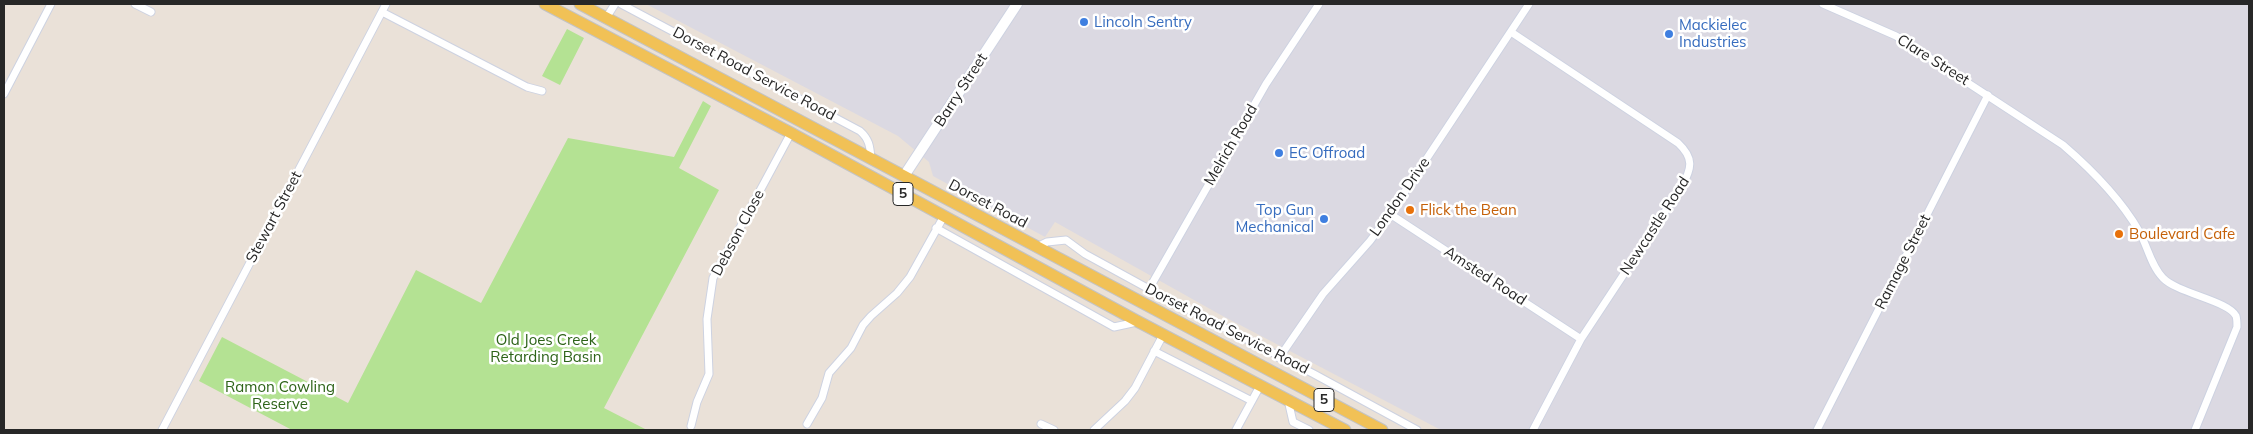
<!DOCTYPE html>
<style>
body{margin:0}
#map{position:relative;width:2253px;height:434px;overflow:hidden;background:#eae1d8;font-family:Mulish,sans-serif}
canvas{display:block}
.frame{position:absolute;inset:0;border:5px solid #272727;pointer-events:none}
</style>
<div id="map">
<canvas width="2253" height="434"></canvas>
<div class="frame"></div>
</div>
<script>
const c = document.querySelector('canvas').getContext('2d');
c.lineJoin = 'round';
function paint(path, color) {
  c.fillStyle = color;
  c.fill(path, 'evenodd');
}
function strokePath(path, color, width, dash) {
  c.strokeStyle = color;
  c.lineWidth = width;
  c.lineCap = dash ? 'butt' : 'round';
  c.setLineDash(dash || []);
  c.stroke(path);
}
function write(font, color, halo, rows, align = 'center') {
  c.font = font + ' Mulish,sans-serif';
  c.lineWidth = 5;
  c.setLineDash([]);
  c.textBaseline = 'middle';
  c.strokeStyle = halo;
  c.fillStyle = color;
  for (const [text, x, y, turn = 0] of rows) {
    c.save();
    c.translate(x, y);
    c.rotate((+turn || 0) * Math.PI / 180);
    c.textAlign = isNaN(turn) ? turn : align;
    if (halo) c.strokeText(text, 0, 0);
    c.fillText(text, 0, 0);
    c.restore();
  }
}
paint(new Path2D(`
 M646 4H2249V430H1441L1219 314 1055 222 1045 237 933 176 929 162 898 136Z`), '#dbd9e2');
paint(new Path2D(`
 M567 29 584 38 560 85 542 76Z
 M703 101 711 106 679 168 719 190 604 408 647 430H292L199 381 222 337 348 403 416 270 481 303 568 138 674 157Z`), '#b4e293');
const minor = new Path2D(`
 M135 4 151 12
 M621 4 860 131C869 139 870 146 871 158
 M1823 4 1896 36 2063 145C2092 170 2120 198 2139 231 2147 245 2151 266 2163 278 2177 293 2229 301 2236 316 2237 319 2237 324 2237 327L2195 430
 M382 12 527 87 542 91
 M606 18 615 4
 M1511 32 1678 143C1694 158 1692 168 1682 186L1581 339 1533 430
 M4 94 51 4
 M1390 214 1581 339
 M936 228 1114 327 1137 322
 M1037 247 1047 242 1066 240 1085 254 1149 289 1314 374 1417 430
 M1149 289 1266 84 1319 4
 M1154 351 1252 401
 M1279 358 1323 294 1370 241 1390 214 1529 4
 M1288 400 1293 422 1309 430
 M807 424 822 398 829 373 851 348 863 325 871 316 897 293 910 277 944 216
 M1041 424 1054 430
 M691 426 697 402 709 374 707 319 713 278 791 133
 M162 430 386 4
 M1094 430 1125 401 1135 388 1163 335
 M1236 430 1260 386
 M1817 430 1988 95`);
const secondary = new Path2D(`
 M904 176 1017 4`);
const primary = new Path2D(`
 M545 4 791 133 1137 321 1345 430
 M580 4 1382 430`);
strokePath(minor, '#cdd2e1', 9);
strokePath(secondary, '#cdd2e1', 12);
strokePath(primary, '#c3c3c3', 13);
strokePath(minor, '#fff', 7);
strokePath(secondary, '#fff', 10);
strokePath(primary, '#f1c156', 11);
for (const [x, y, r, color] of [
 [1084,22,5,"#3f7fe0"],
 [1669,34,5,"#3f7fe0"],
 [1279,153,5,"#3f7fe0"],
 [1410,210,5,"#e8710a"],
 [1324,219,5,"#3f7fe0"],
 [2119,234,5,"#e8710a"]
]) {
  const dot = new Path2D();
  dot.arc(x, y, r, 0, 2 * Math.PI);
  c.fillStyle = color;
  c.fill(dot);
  strokePath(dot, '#fff', 2);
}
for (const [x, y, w] of [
 [903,194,20],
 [1324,400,20]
]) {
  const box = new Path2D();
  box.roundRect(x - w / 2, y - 11.5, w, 23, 4);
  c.fillStyle = '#fff';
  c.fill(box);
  strokePath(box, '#272727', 1);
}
write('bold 14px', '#272727', null, [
 ["5",903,194],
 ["5",1324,400]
]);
write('15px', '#366cbe', '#fff', [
 ["Lincoln Sentry",1094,22],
 ["Mackielec",1679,25],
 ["Industries",1679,42],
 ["EC Offroad",1289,153],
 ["Top Gun",1314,210,"right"],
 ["Mechanical",1314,227,"right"]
], 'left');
write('15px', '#272727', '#fff', [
 ["Clare Street",1933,60,32],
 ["Dorset Road Service Road",754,74,28],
 ["Barry Street",961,90,-57],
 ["Melrich Road",1231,145,-60],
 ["London Drive",1400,197,-55],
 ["Dorset Road",988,204,28],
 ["Stewart Street",274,217,-62],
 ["Newcastle Road",1655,226,-57],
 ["Debson Close",738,233,-62],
 ["Ramage Street",1903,262,-63],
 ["Amsted Road",1485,276,33],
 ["Dorset Road Service Road",1227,329,27]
]);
write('15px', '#c56008', '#fff', [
 ["Flick the Bean",1420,210],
 ["Boulevard Cafe",2129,234]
], 'left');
write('15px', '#2d6318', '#fff', [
 ["Old Joes Creek",546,340],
 ["Retarding Basin",546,357],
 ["Ramon Cowling",280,387],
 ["Reserve",280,404]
]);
</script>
